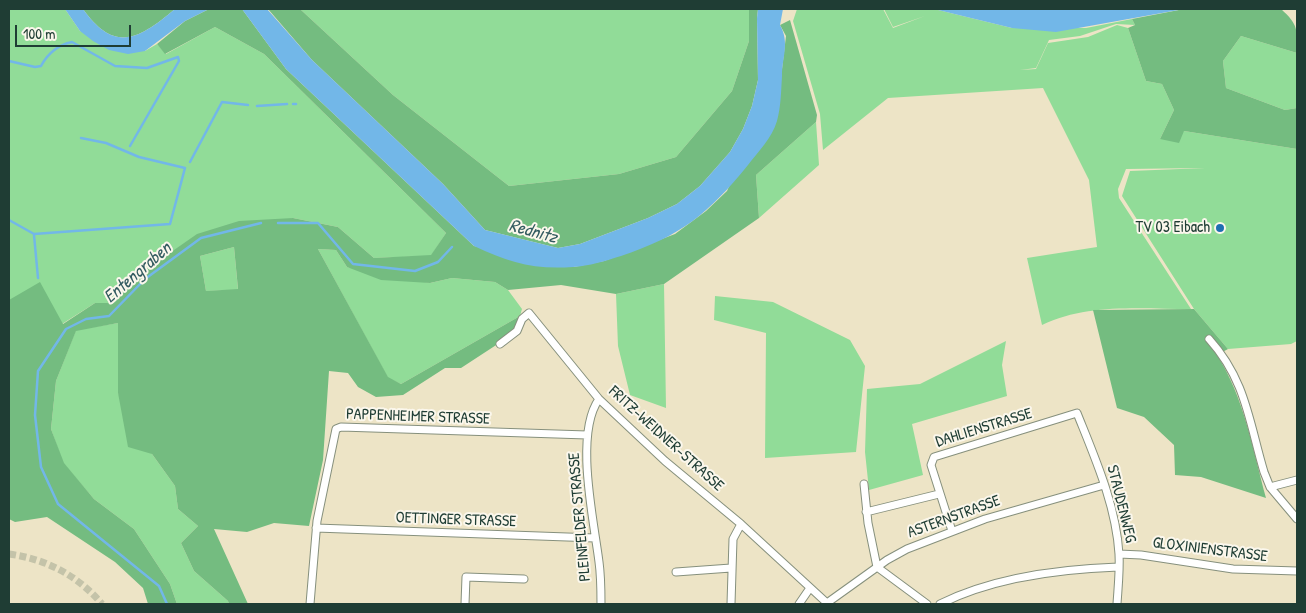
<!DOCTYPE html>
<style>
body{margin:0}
#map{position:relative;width:1306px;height:613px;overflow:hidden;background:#ede4c6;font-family:"Patrick Hand",sans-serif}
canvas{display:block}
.frame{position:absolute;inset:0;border:10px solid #1f3d34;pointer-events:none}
.scale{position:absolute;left:15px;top:25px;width:116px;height:22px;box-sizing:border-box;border:2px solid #1f3d34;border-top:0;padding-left:6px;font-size:15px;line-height:18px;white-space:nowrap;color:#1f3d34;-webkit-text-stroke:4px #fbf7ec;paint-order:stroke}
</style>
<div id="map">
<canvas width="1306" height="613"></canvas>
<div class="frame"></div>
<div class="scale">100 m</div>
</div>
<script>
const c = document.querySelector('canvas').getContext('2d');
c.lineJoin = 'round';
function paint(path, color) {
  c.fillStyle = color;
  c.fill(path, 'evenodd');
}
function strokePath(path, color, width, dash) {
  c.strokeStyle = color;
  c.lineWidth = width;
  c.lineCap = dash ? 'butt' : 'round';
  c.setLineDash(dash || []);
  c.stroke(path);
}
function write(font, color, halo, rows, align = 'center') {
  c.font = font + ' "Patrick Hand",sans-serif';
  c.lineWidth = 4;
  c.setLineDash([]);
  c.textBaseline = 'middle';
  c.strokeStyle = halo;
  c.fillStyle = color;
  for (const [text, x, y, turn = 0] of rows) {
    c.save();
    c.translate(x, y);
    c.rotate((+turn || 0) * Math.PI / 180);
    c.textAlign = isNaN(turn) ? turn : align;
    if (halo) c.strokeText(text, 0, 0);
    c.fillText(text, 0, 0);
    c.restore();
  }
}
paint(new Path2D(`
 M9 9H65L80 31 145 51 157 44 166 54 215 27 264 54 446 233 431 256 374 258 338 227 293 218 131 280 112 303H95L62 324 9 300Z
 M300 9H749V41L732 91 676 157 619 174 509 186 393 95Z
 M797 9H883L893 28 925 16 893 27 884 9H934L1012 28H1086L1132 19 1135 25 1116 24 1080 36 1049 40 1036 68 1020 70 1036 69 1048 43 1088 37 1117 25 1128 28 1146 81 1162 84 1174 110 1160 139 1184 131 1297 149V341L1291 344 1228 349 1194 309 1122 196 1130 171 1205 168 1126 169 1118 189 1119 198 1191 309C1142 309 1087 303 1042 325L1027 258 1097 247 1089 180 1043 88 888 98 823 150 820 114 793 21Z
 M1241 36 1297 53V108L1285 110 1226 88 1223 61Z
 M816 122 819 165 759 218 756 175Z
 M234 247 238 290 206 291 200 256Z
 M318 249 336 250 347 267 430 283 452 278 495 282 508 290 522 309 520 316 401 384 388 378Z
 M664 284 666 408 630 395 618 346 616 294Z
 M715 296 773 302 850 340 865 366 856 452 765 458 766 333 714 320Z
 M118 323V393L152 454 175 486 178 509 198 526 181 543 194 571 228 601 229 604H177L170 584 134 529 94 499 63 463 51 429 56 381 76 330Z
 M1006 341 1002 365 1007 396 912 424 923 475 869 490 865 452 867 389 920 384Z`), '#91dc98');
paint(new Path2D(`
 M83 9H175C139 39 115 54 83 9Z
 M209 9H242L286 69 474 246 574 267 604 261 675 234 706 211 727 191 782 69 786 36 780 25 790 20 817 115 816 122 756 175 759 218 664 284 616 294 561 285 508 290 495 282 452 278 430 283 381 280 347 267 336 250 318 249 388 377 401 384 520 316 510 336 461 368H445L403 395 376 397 358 387 348 373 329 371 323 460 309 526 274 523 247 532 214 529 248 604H229L228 601 194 571 181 543 198 526 178 509 175 486 152 454 128 447 118 393V323L76 331 56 381 51 429 64 463 94 499 134 529 170 584 177 604H148L143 588 115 562 47 517 15 522 9 519V300L40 282 63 324 95 303H112L131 280 197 234 239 221 293 218 338 227 374 258 431 255 446 233 264 54 215 27 165 54 157 44 185 21ZM234 247 238 289 206 291 200 256Z
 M268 9H300L393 95 509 186 619 174 676 157 732 91 749 41V9H758L757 18 758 80 752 106 743 129 730 152 700 186 677 204 648 218 580 244 558 248 485 230 443 184 312 60Z
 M1184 9H1281C1299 25 1297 30 1297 53L1241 36 1223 61 1226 88 1285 110 1297 108V149L1184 131 1179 143 1160 139 1174 110 1162 84 1146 81 1128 28 1135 25 1132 19Z
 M1194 309 1228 349 1217 355C1244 397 1253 450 1266 498L1201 477 1175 475 1174 445 1144 417 1117 408 1093 310Z`), '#74bc80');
paint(new Path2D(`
 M65 9H83C115 54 139 39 175 9H209L185 21 145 51 128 54 109 50 93 41 80 31Z
 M242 9H267L312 60 443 184 485 230 558 248 580 244 648 218 677 204 700 186 730 152 743 129 752 106 758 80 757 18 758 9H783L780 25C790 43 782 57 782 76 781 92 781 106 777 121 772 138 758 152 748 165 708 214 681 236 621 256 605 261 589 266 573 267 533 270 509 262 474 246L286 69Z
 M934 9H1184L1056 32 1012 28Z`), '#72b7e8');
strokePath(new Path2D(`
 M9 61 35 67 41 66C48 53 58 45 72 42L115 66 147 68 178 57 179 61 130 146
 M293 104H296
 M257 106 287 104
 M190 162 222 102 248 105
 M9 220 34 234 170 224 185 168 139 157 106 143 81 138
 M278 223H318L353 264 415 271 438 262 452 247
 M34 235 38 278
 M167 604 159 586 58 504 41 467 35 415 38 371 66 329 86 319 109 316 145 279 201 238 261 223`), '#72b7e8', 2.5);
strokePath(new Path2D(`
 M9 554C46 559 77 575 102 604`), '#c4c3a9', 7, [7, 3.5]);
const street = new Path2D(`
 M1209 339C1246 380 1249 422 1264 472L1270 487 1297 519
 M500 344 517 331 522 319 529 313 599 399 665 461 741 524 828 604
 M599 399C574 434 594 521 599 562 601 576 601 590 601 604
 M864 484 868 523 877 567 927 604
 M1270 487 1297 480
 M866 512 939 494
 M316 528 595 538
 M952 531 931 465 934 457 1077 413C1095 458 1116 505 1119 554 1120 570 1118 588 1117 604
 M1119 554 1141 555 1233 569 1297 571
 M676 572 731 568
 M827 603 887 560 907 549 985 519 1104 485
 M310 604 317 521 336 429 341 427 587 435
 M465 604 466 577 524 579
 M731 604 733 539 741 524
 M799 604 810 588
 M940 604C992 578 1061 569 1118 567`);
strokePath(street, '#86907d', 9);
strokePath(street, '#fff', 7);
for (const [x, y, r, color] of [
 [1220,228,5,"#1f6fb2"]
]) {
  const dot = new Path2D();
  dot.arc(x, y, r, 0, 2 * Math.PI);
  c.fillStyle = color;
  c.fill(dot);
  strokePath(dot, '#fbf7ec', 2);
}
write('16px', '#1f3d34', '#fbf7ec', [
 ["TV 03 Eibach",1210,228]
], 'right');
write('16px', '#1f3d34', '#fbf7ec', [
 ["PAPPENHEIMER STRASSE",418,417,2],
 ["DAHLIENSTRASSE",984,428,-17],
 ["FRITZ-WEIDNER-STRASSE",666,439,42],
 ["STAUDENWEG",1121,504,76],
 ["PLEINFELDER STRASSE",580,517,-95],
 ["ASTERNSTRASSE",954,517,-20],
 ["OETTINGER STRASSE",456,520,2],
 ["GLOXINIENSTRASSE",1210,550,7]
]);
write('italic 18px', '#345c61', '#fbf7ec', [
 ["Rednitz",533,232,15],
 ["Entengraben",138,273,-41]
]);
</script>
